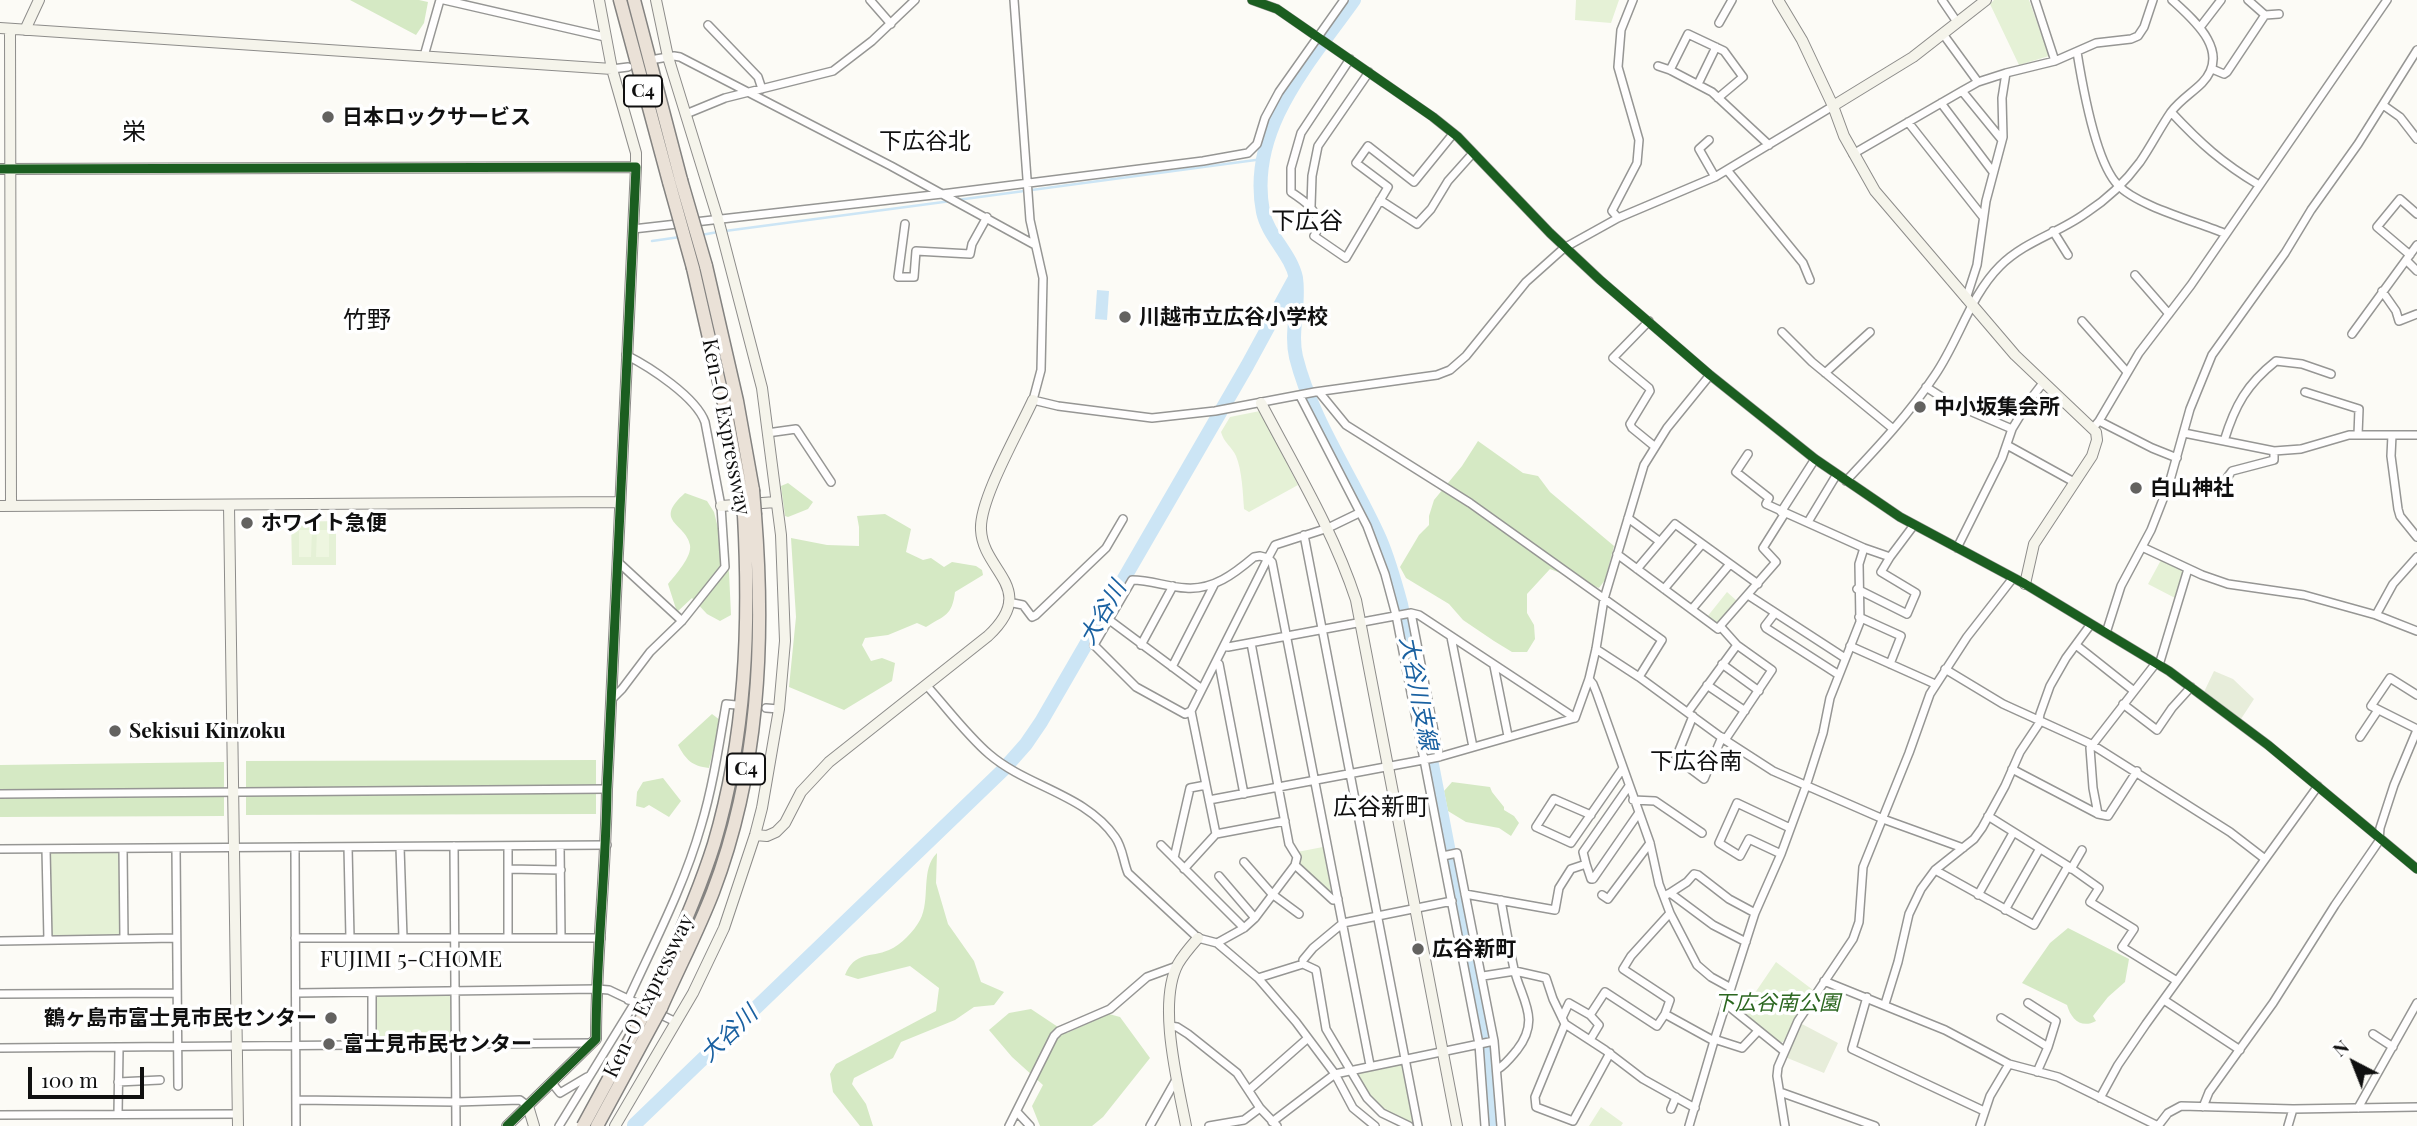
<!DOCTYPE html>
<meta charset="utf-8">
<style>
body{margin:0}
#map{position:relative;width:2417px;height:1126px;overflow:hidden;background:#fcfbf6;font-family:"Playfair Display",serif}
canvas{display:block}
.north{position:absolute;left:2319px;top:1028px;width:70px;height:70px;-webkit-text-stroke:5px #fff;paint-order:stroke;rotate:318deg;font-size:19px;font-weight:700;line-height:28px;text-align:center;color:#101010}
.north::after{content:'';display:block;margin:auto;width:24px;height:32px;background:#101010;clip-path:polygon(50% 0,100% 100%,50% 72%,0 100%)}
.scale{position:absolute;left:28px;top:1067px;width:116px;height:32px;box-sizing:border-box;border:4px solid #101010;border-top:0;padding-left:9px;font-size:21px;line-height:24px;white-space:nowrap;color:#101010;-webkit-text-stroke:5px #fff;paint-order:stroke}
</style>
<div id="map">
<canvas width="2417" height="1126"></canvas>
<div class="north">N</div>
<div class="scale">100 m</div>
</div>
<script>
const c = document.querySelector('canvas').getContext('2d');
c.lineJoin = 'round';
function paint(path, color) {
  c.fillStyle = color;
  c.fill(path, 'evenodd');
}
function strokePath(path, color, width, dash) {
  c.strokeStyle = color;
  c.lineWidth = width;
  c.lineCap = dash ? 'butt' : 'round';
  c.setLineDash(dash || []);
  c.stroke(path);
}
function write(font, color, halo, rows, align = 'center') {
  c.font = font + ' "Playfair Display","Noto Sans JP",serif';
  c.lineWidth = 7;
  c.setLineDash([]);
  c.textBaseline = 'middle';
  c.strokeStyle = halo;
  c.fillStyle = color;
  for (const [text, x, y, turn = 0] of rows) {
    c.save();
    c.translate(x, y);
    c.rotate((+turn || 0) * Math.PI / 180);
    c.textAlign = isNaN(turn) ? turn : align;
    if (halo) c.strokeText(text, 0, 0);
    c.fillText(text, 0, 0);
    c.restore();
  }
}
paint(new Path2D(`
 M1576 0H1619L1611 23 1575 20Z
 M1994 0H2029L2049 56 2019 65 1990 4Z
 M1260 411 1298 485 1249 512 1244 509C1243 494 1242 470 1236 456 1232 447 1224 443 1221 432L1230 417Z
 M336 521V565H292L291 522Z
 M2161 560 2186 572 2177 599 2148 584Z
 M1727 592 1737 601 1718 625 1707 617Z
 M1323 847 1332 896 1298 864 1301 857 1297 852Z
 M46 849H123L124 939 48 940Z
 M1776 962 1813 990 1783 1042 1779 1043 1742 1012Z
 M455 991 456 1045H372V992Z
 M1404 1063 1414 1123 1411 1124C1380 1110 1373 1105 1356 1074L1358 1072Z
 M1601 1107 1623 1123 1621 1126H1589Z`), '#e5f1d6');
paint(new Path2D(`
 M350 0H419L428 2 424 23 416 35Z
 M1478 441 1523 473 1538 476 1550 492 1614 546 1605 580 1599 588 1550 569 1527 594V613L1534 625 1535 639 1527 652H1512L1494 641 1463 620 1449 604 1406 578 1400 567 1419 535 1429 525V516L1434 500 1462 466Z
 M788 483 813 502 808 509 788 517 785 516 781 486Z
 M685 493 707 501 714 512 729 572 731 615 720 621 707 614 692 598 677 612 668 584C676 574 692 557 690 545 686 523 652 522 685 493Z
 M885 514 911 529 906 552 923 560 931 558 944 567 952 562 976 566 982 570 983 575 955 592C952 616 945 615 926 627L917 623 888 635 865 638 862 645 871 661 882 658 895 663 892 681 844 710 789 687 796 617 791 538 827 545 859 546V527L857 516Z
 M712 714 720 720 709 768C692 766 686 760 678 745Z
 M596 760V814L246 815V761Z
 M224 762V816L0 817V765Z
 M663 778 681 801 669 817 649 805 644 808 636 806 637 792 643 782Z
 M1452 782 1490 787 1492 792 1504 807V810L1514 816 1519 823 1511 836 1499 828 1466 822 1448 811 1444 791Z
 M937 853 936 883 948 924 974 961 981 982 1004 992 994 1005 974 1007 955 1020 901 1042 893 1058 854 1078 852 1084 866 1104 873 1126H860L833 1092 830 1074 836 1064 936 1011 939 988 910 966 858 979 845 975C855 951 870 958 889 950 901 945 914 931 920 920 931 900 920 869 937 853Z
 M2068 928 2129 959 2125 982 2108 997 2093 1016 2096 1021C2081 1029 2071 1019 2067 1005L2022 983 2050 943Z
 M1031 1009 1067 1033 1109 1014 1120 1017 1150 1058 1103 1117 1092 1126H1040L1032 1106 1043 1085 1012 1057 989 1030 1009 1013Z`), '#d5e9c4');
paint(new Path2D(`
 M2214 671 2233 679 2254 699 2241 719 2204 692Z
 M1802 1024 1838 1043 1824 1073 1785 1057Z`), '#e7edda');
paint(new Path2D(`
 M299 530H312L311 557H299Z
 M317 530H329V557H316Z`), '#eef6e0');
paint(new Path2D(`
 M1097 290 1109 291 1107 320 1095 319Z`), '#cce5f5');
strokePath(new Path2D(`
 M957 200 1263 159
 M725 231 951 201
 M701 235 718 232
 M652 241 680 237`), '#cce5f5', 2.5);
strokePath(new Path2D(`
 M1354 0C1310 62 1247 129 1263 212 1268 236 1291 254 1296 278 1300 305 1290 332 1296 357 1312 421 1353 478 1380 539 1389 560 1395 582 1401 604L1487 1049 1492 1090V1126
 M634 1125 1003 770 1026 744 1041 722 1247 366 1295 278`), '#cce5f5', 14);
const street = new Path2D(`
 M444 0 605 37
 M870 0 891 24
 M1014 0 1030 220 1043 278 1041 370 1033 400 1058 406 1152 418 1215 411 1315 392 1437 375 1450 370 1466 356 1526 282 1564 248 1618 218 1715 177 1833 106
 M1252 0 1277 9 1433 117 1458 137 1550 233 1600 280 1710 375 1815 459 1900 517 2025 584 2169 671 2268 745 2417 869
 M1942 0 1957 22
 M2035 0 2055 61
 M2265 15 2279 14
 M1719 23 1732 0
 M708 25 758 77 762 89
 M2201 26 2221 0
 M1943 34 1978 82
 M2077 52C2082 83 2096 163 2118 185 2137 206 2198 222 2226 234
 M424 56 440 0
 M656 59 674 56 680 57 891 166 1035 245
 M1350 59 1301 133 1291 168V192C1306 202 1315 208 1320 226L1314 236 1346 258 1388 187 1356 163 1368 146 1414 182 1453 134
 M1658 66 1670 70 1712 92 1769 145
 M612 69 628 67
 M2212 69 2224 74 2227 72 2265 15 2248 0
 M1670 70 1688 34 1724 51 1743 77 1718 98
 M1698 84 1716 47
 M1962 91 2002 140
 M1941 103 1993 172
 M2383 105 2400 117 2417 139
 M2171 112C2200 143 2222 163 2259 185
 M686 114 725 98 833 71 872 41 915 0
 M1908 122 1983 217
 M1709 140 1699 149 1715 177
 M1853 154 1962 91 1978 82 2006 73
 M1727 170 1803 263 1810 280
 M1380 200 1417 224 1431 209 1448 181 1473 153
 M1311 206 1312 176 1318 146 1369 72
 M1618 218 1612 211 1637 163 1639 140 1618 67 1621 30 1633 0
 M905 224 898 277H914L916 251 970 254 972 244 987 217
 M633 229 942 194 1203 161 1248 153 1257 144 1265 118 1279 92 1344 0
 M2053 231 2068 255
 M2410 255 2377 227 2400 199 2417 214
 M2406 260 2417 271
 M2135 275 2169 314
 M2382 291 2396 311 2399 321 2417 314
 M1966 299 1977 265 1986 201 2003 137 2002 98 2006 73 2055 61 2096 43 2131 39 2138 36 2144 27 2153 0
 M1649 321 1613 358 1649 388 1650 391 1630 424 1632 428 1654 446
 M2082 321 2127 372
 M1782 332 1812 362 1892 428
 M2352 334 2417 245
 M1825 373 1870 332
 M1926 387 1951 403 2012 429
 M1319 392 1346 425 1470 503 1662 640 1639 677
 M2305 392 2359 409 2358 435
 M1300 396 1367 526 1385 574 1396 615 1479 1044 1485 1126
 M2099 421 2152 448 2177 458
 M2093 428 2099 421 2139 353 2191 285 2387 0
 M767 433 796 429 831 482
 M2184 433 2274 451 2301 449 2349 435H2417
 M2392 435 2391 456 2398 509 2400 516 2417 537
 M2224 441C2235 405 2247 384 2276 361L2302 364 2331 374
 M2007 445 2074 482
 M1748 454 1736 472 1769 498 1766 504 1864 548 1890 557 1914 525
 M1846 481C1877 448 1910 413 1935 375 1959 340 1970 296 2000 266 2025 241 2059 233 2086 213 2106 200 2126 181 2140 162 2151 146 2160 128 2171 112 2180 100 2192 93 2202 83 2232 52 2194 20 2172 0
 M2169 484 2186 489 2213 486 2226 479 2232 471 2274 460V451
 M1781 512 1815 459
 M1359 513 1328 528 1275 545 1268 558 1272 562 1370 1065
 M1628 518 1659 541
 M1808 522 1837 474
 M1304 535 1418 1126
 M2142 547 2202 575 2228 584 2304 595 2376 615 2417 631
 M1957 548 2002 458 2012 429 2029 401 2043 383
 M1617 554 1718 629 1720 626 1737 645 1772 670 1725 740
 M617 561 682 621
 M1637 569 1675 524 1758 584
 M1664 589 1702 544
 M1857 589 1907 614 1916 593 1881 572 1890 557
 M1748 595 1845 658
 M1008 602 1023 605 1032 617 1036 615 1106 548 1123 519
 M1692 609 1730 564
 M1411 613 1439 757
 M1775 613 1765 626 1766 628 1839 675
 M2376 615 2393 584 2417 557
 M1859 617 1901 636 1890 664
 M1108 619 1202 689
 M1720 626 1776 562 1763 548 1785 513
 M2106 633 2121 586 2151 530 2169 484 2190 409 2212 355 2285 253 2311 210 2358 144 2417 50
 M1451 637 1473 747
 M1251 643 1289 844 1297 857 1295 865
 M1141 645 1173 586
 M2076 645 2134 691
 M1224 646 1228 647 1411 613 1419 615 1575 718
 M1850 646 1935 684
 M1596 649 1639 677 1725 740 1773 771 1883 819 1963 848
 M1216 662 1219 664 1244 794
 M1722 664 1759 691
 M2159 665 2188 569
 M1494 666 1508 736
 M1172 667 1214 585
 M1945 669 2003 704 2091 744 2230 832 2265 859
 M1589 679 1593 684 1597 694 1650 843 1659 884 1670 913 1697 965 1711 977 1731 988
 M1707 685 1745 711
 M927 686C947 708 966 734 989 754 1027 787 1085 794 1115 837 1123 848 1123 861 1128 873L1198 938 1217 943 1244 928 1255 918 1295 865 1333 900 1338 899
 M2417 695 2390 678 2371 706 2417 729
 M611 700 622 689 650 652 682 621 725 567 721 506 705 422C696 397 650 367 626 355
 M2123 704 2157 730 2172 708 2191 687
 M766 708 779 709
 M1191 711 1185 714 1136 687 1094 645 1132 580C1151 580 1167 587 1186 588 1213 590 1234 574 1254 557L1260 556 1268 558 1191 711 1216 834 1285 821
 M1688 712 1737 645
 M1693 716 1676 758 1704 779 1722 737
 M2360 737 2378 710
 M2012 769 2098 814 2093 788 2090 748 2156 663
 M0 794 607 789
 M1209 800 1439 757 1575 718 1589 679 1596 649 1604 599 1644 465 1667 428 1710 375
 M1633 800 1655 801 1702 833
 M2098 814 2108 816 2137 771
 M1591 815 1554 799 1536 827 1571 843 1623 768
 M1161 845 1244 928
 M454 846 456 1126
 M508 846V938
 M560 846 561 938
 M348 847 350 938
 M400 847 403 938
 M176 848 178 1086
 M295 848 296 1126
 M0 849 607 845
 M46 849 48 940
 M123 849 124 939
 M1781 854 1749 839 1740 856 1719 843 1737 803 1790 828
 M1443 856 1457 853 1494 1041 1501 1126
 M1174 858 1190 788 1206 785
 M1244 862 1272 894 1299 914
 M1586 864 1591 879H1593L1638 814
 M2068 866 2099 888 2090 902 2134 929 2122 947 2177 981
 M508 869 561 870
 M1184 869 1216 834
 M2071 869 2082 850
 M1935 870 2034 925 2068 866 1988 816
 M1219 876 1255 918
 M1670 893 1687 882 1694 874 1698 875 1729 899 1755 913
 M1465 894 1555 910 1559 888 1571 869 1586 864 1583 852 1629 786
 M1602 895 1608 899 1650 843
 M1666 895 1670 893 1713 925 1746 942
 M1978 895 2013 833
 M2005 910 2039 850
 M295 938H601
 M0 941 176 938
 M1217 943 1258 978 1303 964 1316 970 1326 1029 1367 1098 1382 1113 1409 1126
 M1303 964V960L1313 948 1343 923 1452 901
 M1483 976 1515 971 1546 978 1553 999 1565 1024 1605 1050 1643 1079 1695 1108
 M1258 978 1296 1022 1335 1074 1353 1108 1375 1126
 M1824 981 1945 1030 2009 1064 2058 1077 2158 1126
 M296 993 597 989 609 990 676 1022
 M0 994 177 993
 M1867 997 1852 1049 1984 1111
 M628 1000C654 943 684 886 701 826 713 786 719 745 726 704L736 705
 M2164 1000 2240 1050
 M2028 1003 2056 1021 2048 1047
 M1726 1004 1784 1051
 M1885 1004 1898 962 1909 914 1921 889 1935 870 1974 839 1982 828 2005 786 2020 752 2038 725 2040 714 2050 686 2066 658 2091 624
 M1665 1014 1714 1041
 M1590 1015 1605 992 1657 1026 1665 1014 1670 1000 1623 969 1631 956 1670 913
 M1562 1018 1569 1003 1590 1015 1599 1025 1590 1040
 M2001 1018 2048 1047 2037 1072
 M1565 1024 1535 1097 1536 1107 1573 1121 1610 1053
 M1170 1026 1177 1027 1188 1034 1237 1073 1260 1108 1277 1126
 M2373 1034 2393 1047
 M1714 1039 1742 1048 1758 1031
 M372 1045V992
 M0 1048 592 1043
 M1498 1069C1506 1064 1511 1057 1517 1050 1541 1019 1522 1001 1514 969 1509 946 1505 923 1501 900
 M118 1082 160 1080
 M552 1083 560 1093 587 1077
 M1249 1090 1308 1038
 M1780 1092 1875 1126
 M2100 1098 2118 1065 2146 1024 2318 786
 M296 1100 456 1102 520 1100 528 1106
 M2203 1107 2209 1092 2273 1003 2335 905 2379 841 2380 828 2394 785 2417 730
 M2358 1108 2417 1003
 M1671 1109 1676 1097
 M1017 1112 1030 1126
 M118 1114 119 1049
 M0 1115 238 1114
 M1272 1122 1335 1074 1494 1041
 M559 1126 634 1004
 M1009 1126 1054 1036 1059 1031 1110 1009 1147 977 1177 966
 M1150 1126 1177 1078
 M1209 1126 1244 1120 1260 1108
 M1689 1126 1714 1041 1755 913 1781 854 1806 786 1823 733 1830 698 1860 622 1859 564 1864 548
 M1785 1126 1777 1076 1778 1067 1798 1021 1853 939 1859 922 1863 867 1909 753 1930 694 1967 637 2013 578
 M1980 1126 1990 1096 2009 1064
 M2158 1126 2168 1113 2181 1106 2293 1109 2417 1107
 M2288 1126 2293 1109`);
const secondary = new Path2D(`
 M599 0 612 69 636 153V167
 M1778 0 1802 40 1833 106 1844 136 1875 191 2015 355 2096 432 2097 440 2092 456 2034 544 2025 584
 M0 28 612 69
 M10 29 11 506
 M25 30 39 0
 M1833 106 1913 57 1986 0
 M0 169 636 167 607 789C606 873 596 955 596 1039L507 1126
 M1261 403C1295 468 1333 530 1356 600L1457 1126
 M0 506 620 502
 M229 506 238 1126
 M721 506 776 502
 M755 835 767 836 776 832 785 823 801 792 829 762 988 636C1039 588 983 572 981 530 979 500 1019 431 1033 400
 M528 1106 534 1126
 M615 1126 693 993 724 928 755 835 762 808 779 709 785 641 781 535 762 388 718 219 668 57 656 0
 M1186 1126C1178 1084 1157 1003 1178 964 1183 955 1191 946 1198 938`);
const highway = new Path2D(`
 M620 0 669 182
 M634 0 681 180
 M706 266 737 401 753 490
 M693 268 725 408 741 491
 M650 1003C672 950 697 898 714 844 746 736 750 626 744 515
 M661 1008C678 969 698 931 713 892 759 771 765 642 755 515`);
strokePath(street, '#969694', 10);
strokePath(secondary, '#8d8c8a', 12);
strokePath(highway, '#848381', 15);
strokePath(street, '#fffefe', 7);
strokePath(secondary, '#f5f4eb', 10);
strokePath(highway, '#eae1d7', 12);
const highwayBridge = new Path2D(`
 M681 180 706 266
 M669 182 693 268
 M753 490 755 515
 M741 491 744 515
 M583 1126 650 1003
 M597 1126 661 1008`);
strokePath(highwayBridge, '#848381', 15, []);
strokePath(highwayBridge, '#eae1d7', 12);
strokePath(new Path2D(`
 M1252 0 1277 9 1433 117 1458 137 1550 233 1600 280 1710 375 1815 459 1900 517 2025 584 2169 671 2268 745 2417 869
 M0 169 636 167 607 789C606 873 596 955 596 1039L507 1126`), '#1b5e20', 9);
for (const [x, y, r, color] of [
 [328,117,7,"#636260"],
 [1125,317,7,"#636260"],
 [1920,407,7,"#636260"],
 [2136,488,7,"#636260"],
 [247,523,7,"#636260"],
 [115,731,7,"#636260"],
 [1418,949,7,"#636260"],
 [331,1018,7,"#636260"],
 [329,1044,7,"#636260"]
]) {
  const dot = new Path2D();
  dot.arc(x, y, r, 0, 2 * Math.PI);
  c.fillStyle = color;
  c.fill(dot);
  strokePath(dot, '#fff', 2.5);
}
for (const [x, y, w] of [
 [643,91,38],
 [746,769,38]
]) {
  const box = new Path2D();
  box.roundRect(x - w / 2, y - 15.5, w, 31, 5);
  c.fillStyle = '#fff';
  c.fill(box);
  strokePath(box, '#101010', 2);
}
write('bold 19px', '#101010', null, [
 ["C4",643,91],
 ["C4",746,769]
]);
write('bold 21px', '#101010', '#fff', [
 ["日本ロックサービス",342,117],
 ["川越市立広谷小学校",1139,317],
 ["中小坂集会所",1934,407],
 ["白山神社",2150,488],
 ["ホワイト急便",261,523],
 ["Sekisui Kinzoku",129,731],
 ["広谷新町",1432,949],
 ["鶴ヶ島市富士見市民センター",317,1018,"right"],
 ["富士見市民センター",343,1044]
], 'left');
write('21px', '#101010', '#fff', [
 ["Ken-O Expressway",726,427,79],
 ["Ken-O Expressway",649,996,-64]
]);
write('italic 21px', '#2c6720', '#fff', [
 ["下広谷南公園",1777,1003]
]);
write('23px', '#101010', '#fff', [
 ["下広谷北",925,142],
 ["下広谷南",1696,762],
 ["FUJIMI 5-CHOME",411,960]
]);
write('italic 23px', '#1a61a1', '#fff', [
 ["大谷川",1103,613,-60],
 ["大谷川支線",1418,693,79],
 ["大谷川",729,1034,-44]
]);
write('24px', '#101010', '#fff', [
 ["栄",134,133],
 ["下広谷",1307,222],
 ["竹野",367,321],
 ["広谷新町",1381,808]
]);
</script>
